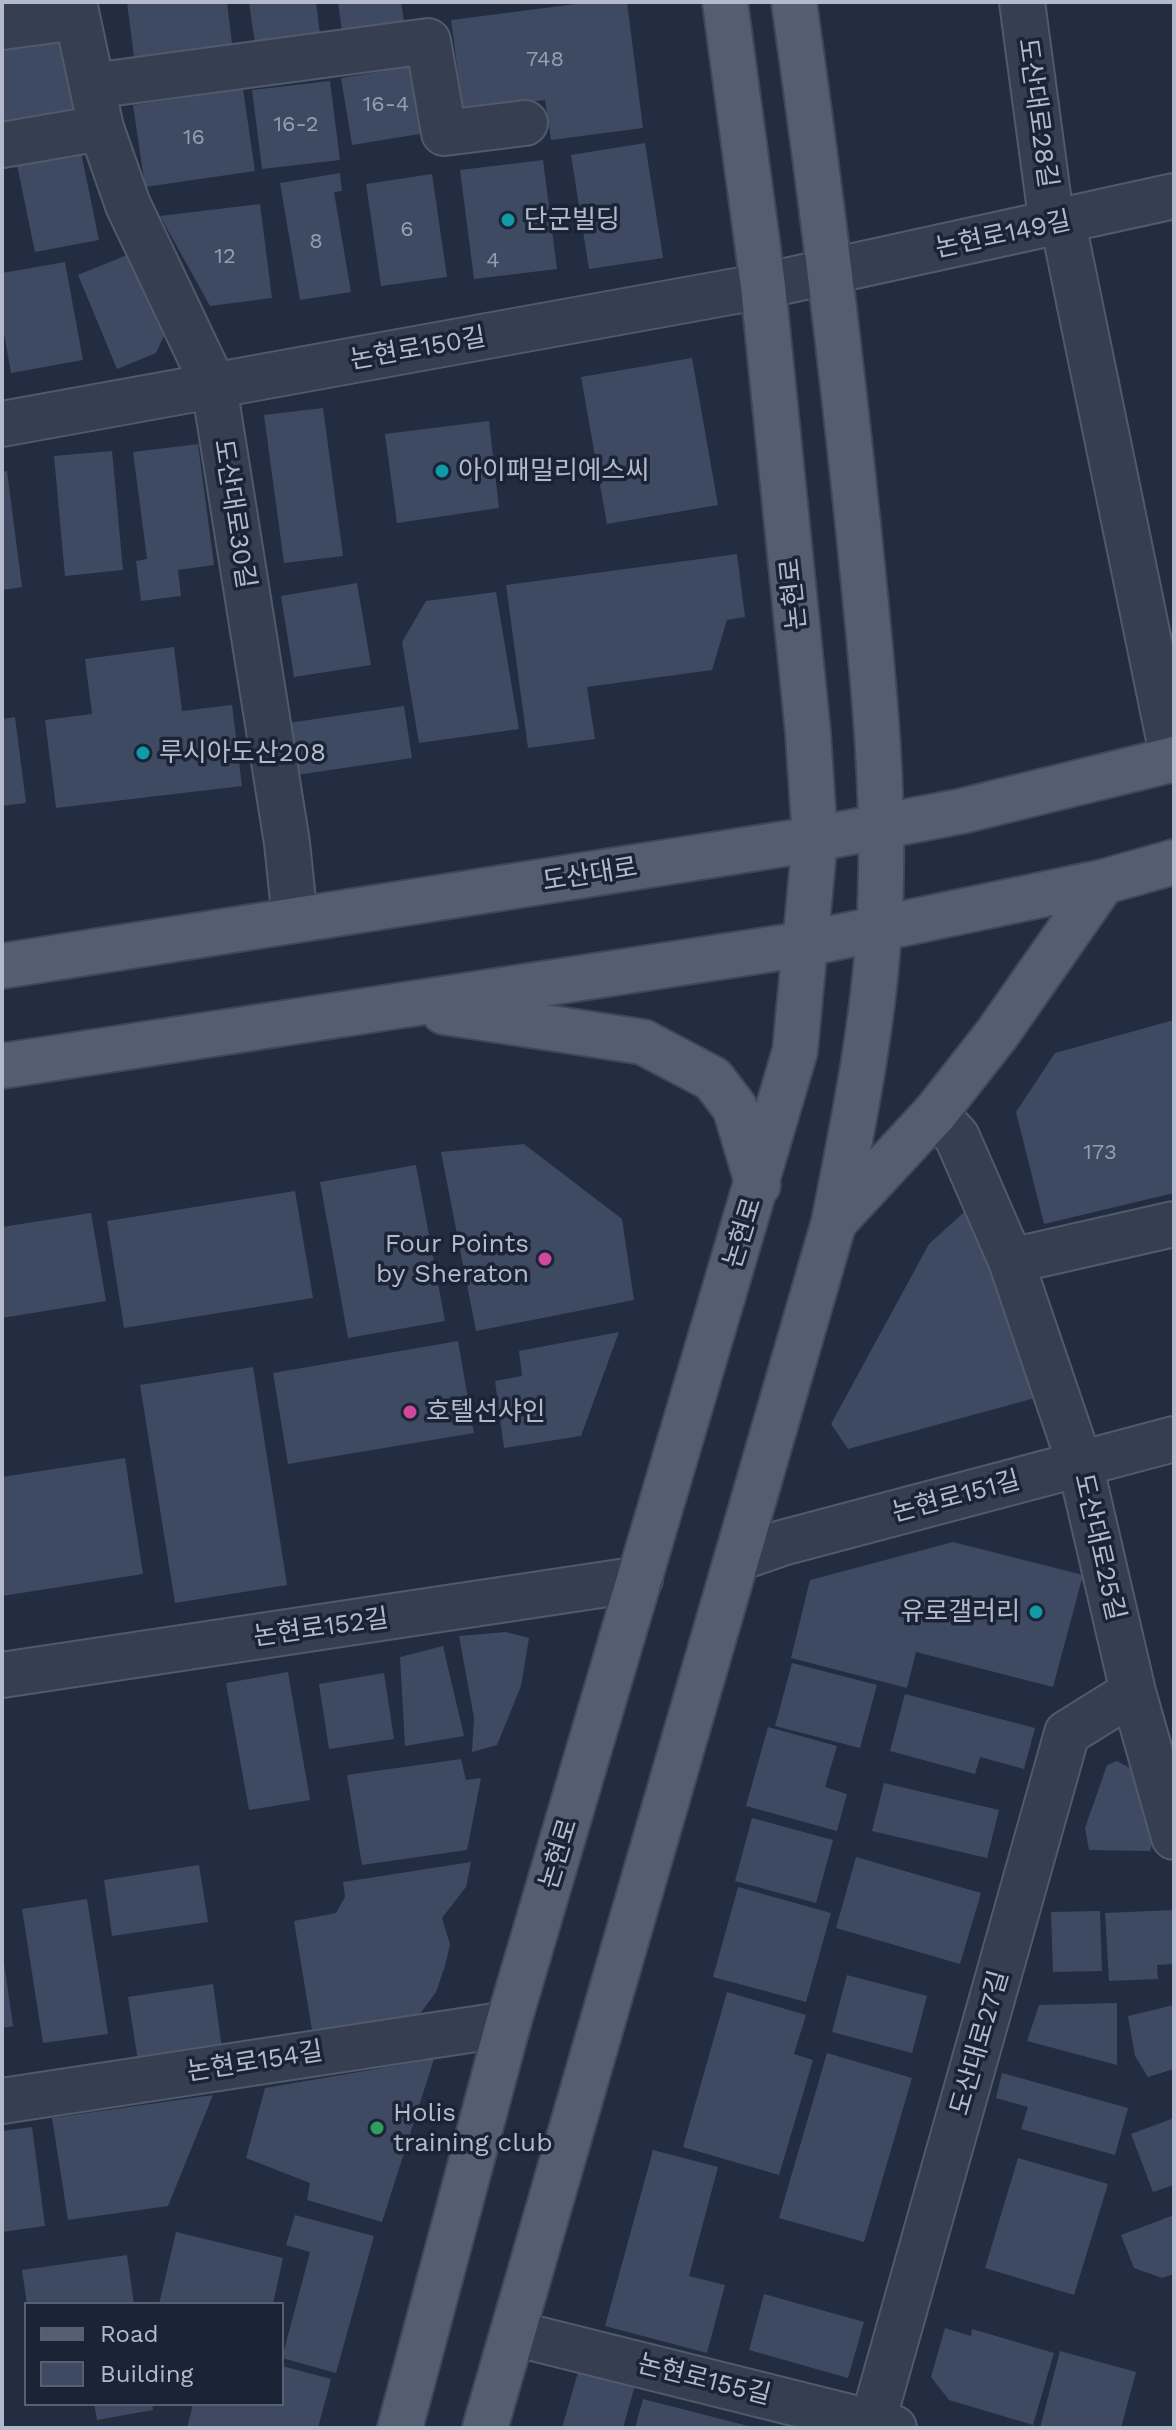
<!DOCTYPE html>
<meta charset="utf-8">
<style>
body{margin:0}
#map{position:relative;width:1176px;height:2430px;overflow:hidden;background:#222d41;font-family:"Work Sans",sans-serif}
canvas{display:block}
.frame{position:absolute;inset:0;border:4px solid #b2bacb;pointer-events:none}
.legend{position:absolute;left:24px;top:2302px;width:260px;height:104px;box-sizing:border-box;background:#1b2436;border:2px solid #576072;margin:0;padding:10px 14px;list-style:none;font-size:24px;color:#b2bacb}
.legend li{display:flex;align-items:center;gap:16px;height:40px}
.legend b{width:40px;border:2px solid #576072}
</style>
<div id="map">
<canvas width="1176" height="2430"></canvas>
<div class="frame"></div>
<ul class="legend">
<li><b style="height:10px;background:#545e71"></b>Road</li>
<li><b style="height:22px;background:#3d4a61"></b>Building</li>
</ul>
</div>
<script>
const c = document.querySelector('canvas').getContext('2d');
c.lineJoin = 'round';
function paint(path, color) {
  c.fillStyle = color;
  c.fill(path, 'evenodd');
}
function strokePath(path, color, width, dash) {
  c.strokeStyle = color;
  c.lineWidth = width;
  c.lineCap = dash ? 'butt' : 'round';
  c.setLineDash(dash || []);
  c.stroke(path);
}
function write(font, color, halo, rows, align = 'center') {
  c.font = font + ' "Work Sans","Noto Sans KR",sans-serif';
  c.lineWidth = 7;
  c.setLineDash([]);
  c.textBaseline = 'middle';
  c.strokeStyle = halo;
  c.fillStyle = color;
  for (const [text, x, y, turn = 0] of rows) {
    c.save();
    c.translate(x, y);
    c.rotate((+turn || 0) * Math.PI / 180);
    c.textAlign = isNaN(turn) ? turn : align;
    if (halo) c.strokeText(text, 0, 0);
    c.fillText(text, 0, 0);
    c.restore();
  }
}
paint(new Path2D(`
 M127 2H227L233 52 135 65Z
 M249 2H316L320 35 255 44Z
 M338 2H401L404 21 342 31Z
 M592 2H627L643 128 551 140 545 100 463 111 451 20Z
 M66 36 76 115 2 124V44Z
 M421 65 432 132 352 145 341 78Z
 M330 81 340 160 262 169 252 90Z
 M243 89 255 171 145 187 133 105Z
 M645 143 663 258 589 269 571 155Z
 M81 152 99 240 35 252 17 165Z
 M543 160 557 269 474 279 460 170Z
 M340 173 342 191 334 192 351 292 300 300 280 183Z
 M432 174 447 277 381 286 366 184Z
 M260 204 272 298 210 306 160 216Z
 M139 250 170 323 156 353 117 369 78 275Z
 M65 262 83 360 11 373 2 322V273Z
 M692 358 718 505 607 524 581 377Z
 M323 408 343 556 284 563 264 415Z
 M489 421 499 508 397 523 385 434Z
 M198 444 214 565 178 570 181 596 141 601 136 561 147 559 133 452Z
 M112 451 123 570 65 576 54 456Z
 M7 471 22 587 2 590V472Z
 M737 554 745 617 727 620 712 670 587 687 595 739 528 748 506 585Z
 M357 583 371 665 294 677 281 596Z
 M496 592 519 729 419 743 402 642 426 601Z
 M174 647 182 711 232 705 242 786 56 808 45 720 92 714 85 659Z
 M404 706 412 758 296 775 288 723Z
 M15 717 26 803 2 806V719Z
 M1174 1020V1193L1044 1224 1016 1112 1055 1053Z
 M524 1144 622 1219 634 1300 476 1331 441 1152Z
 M416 1165 445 1321 348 1338 320 1182Z
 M295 1191 313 1298 124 1328 107 1221Z
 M973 1204 1035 1398 848 1449 831 1424 929 1244Z
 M91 1213 106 1301 2 1318V1227Z
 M619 1332 581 1436 504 1448 495 1381 522 1376 519 1351Z
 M458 1341 474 1433 288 1464 273 1373Z
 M253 1367 287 1585 175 1603 140 1385Z
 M125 1458 143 1574 2 1596V1477Z
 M953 1542 1083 1575 1053 1687 916 1652 907 1688 791 1658 810 1580Z
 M506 1632 529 1638 521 1686 497 1745 472 1752 474 1718 459 1636Z
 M443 1646 464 1736 405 1746 400 1657Z
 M792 1663 877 1685 860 1748 775 1726Z
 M288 1672 310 1800 249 1810 226 1683Z
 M384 1673 394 1739 329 1749 319 1684Z
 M905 1694 1035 1728 1024 1769 980 1757 975 1774 890 1751Z
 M768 1727 837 1746 825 1787 847 1794 837 1831 746 1806Z
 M461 1759 466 1780 481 1778 467 1850 362 1865 347 1775Z
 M1117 1761 1133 1770 1155 1832 1150 1851 1089 1850 1085 1828 1107 1765Z
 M884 1783 999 1810 987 1858 872 1831Z
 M752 1818 833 1840 816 1903 735 1881Z
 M856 1857 981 1893 960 1964 836 1928Z
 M471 1862 466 1887 442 1918 450 1944 445 1966 436 1992 416 2019 312 2030 294 1921 336 1913 345 1897 343 1882Z
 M199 1865 208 1922 112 1936 104 1880Z
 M738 1887 831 1913 806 2002 713 1977Z
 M87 1899 108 2034 43 2043 22 1909Z
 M1174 1910V1964L1157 1965 1158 1979 1109 1981 1105 1913Z
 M1100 1911 1102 1971 1053 1972 1051 1912Z
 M4 1963 13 2026 2 2028V1964Z
 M847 1975 927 1996 912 2053 832 2032Z
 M213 1984 222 2048 138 2061 128 1997Z
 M727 1992 806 2015 794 2054 813 2060 779 2175 683 2147Z
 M1117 2003V2065L1027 2041 1039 2005Z
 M1174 2005V2069L1148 2077 1135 2056 1128 2016Z
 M827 2053 912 2078 864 2242 779 2218Z
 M434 2059 382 2222 307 2200 310 2183 246 2158 265 2088Z
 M1002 2073 1128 2108 1115 2155 1021 2129 1028 2107 996 2098Z
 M213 2095 168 2206 68 2220 52 2118Z
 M1174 2118V2185L1153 2192 1131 2134Z
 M32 2127 45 2226 2 2232V2131Z
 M653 2150 718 2167 689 2276 725 2285 707 2353 605 2326Z
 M1018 2158 1108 2184 1074 2295 985 2268Z
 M295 2215 374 2236 336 2373 282 2358 310 2252 286 2245Z
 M1174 2215V2274L1162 2278 1134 2268 1121 2235Z
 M176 2232 283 2258 273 2304H159Z
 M127 2255 134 2304H27L22 2270Z
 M764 2294 864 2322 848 2378 749 2350Z
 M945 2328 971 2336 972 2329 1054 2353 1033 2425 949 2400 931 2377Z
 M1060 2351 1136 2372 1121 2428H1040Z
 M580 2365 637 2378 623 2428H562Z
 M282 2366 331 2379 318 2428H187L193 2404H282Z
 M643 2399 752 2427V2428H635Z
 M94 2404H152L153 2410 97 2420Z`), '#3d4a61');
const minor = new Path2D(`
 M74 2 101 128 128 205 214 386 287 843 295 920
 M1022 2 1052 225
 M2 27 77 17
 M92 86 428 41 444 133 525 123
 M2 145 101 128
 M1063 223 1173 759
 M2 424 763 286 1174 196
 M935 1113 957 1137 1011 1261 1080 1464 1133 1692 1174 1837
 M1011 1261 1174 1224
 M739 1558 782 1543 1174 1439
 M2 1675 640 1579
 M2 2101 508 2024
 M513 2333 894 2428
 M871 2428 1067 1733 1133 1692`);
const major = new Path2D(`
 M2 966 815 839 962 811 1174 759
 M444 1012 643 1042 713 1079 735 1108 758 1185
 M2 1066 805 944 1103 882 1174 862
 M834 1222 935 1113 997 1034 1103 882
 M400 2428 508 2024 795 1051 815 839 808 733 763 286 725 2
 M485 2428 834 1222C853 1125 873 1028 879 929 887 797 872 666 859 535 841 357 819 180 794 2`);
strokePath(minor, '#515a6b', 48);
strokePath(major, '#3f485a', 48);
strokePath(minor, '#363f51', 44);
strokePath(major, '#545e71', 44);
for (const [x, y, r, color] of [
 [508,220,8,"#0f9aa8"],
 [442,471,8,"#0f9aa8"],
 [143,753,8,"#0f9aa8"],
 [545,1259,8,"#d1479c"],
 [410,1412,8,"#d1479c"],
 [1036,1612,8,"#0f9aa8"],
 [377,2128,8,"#2e9e5b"]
]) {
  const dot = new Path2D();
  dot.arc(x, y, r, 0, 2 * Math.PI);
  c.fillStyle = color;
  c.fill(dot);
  strokePath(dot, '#1b2436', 3);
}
write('22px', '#959eb0', null, [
 ["748",545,60],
 ["16-4",386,105],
 ["16-2",296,125],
 ["16",194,138],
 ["6",407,230],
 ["8",316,242],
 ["12",225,257],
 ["4",493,261],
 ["173",1100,1153]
]);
write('26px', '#b2bacb', '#1b2436', [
 ["도산대로28길",1037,113,82],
 ["논현로149길",1003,235,-12],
 ["논현로150길",418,349,-10],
 ["도산대로30길",234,514,81],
 ["논현로",794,594,-96],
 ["도산대로",590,875,-9],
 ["논현로",743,1233,-73],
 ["논현로151길",956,1497,-15],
 ["도산대로25길",1099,1547,77],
 ["논현로152길",321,1628,-8],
 ["논현로",559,1854,-73],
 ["도산대로27길",980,2043,-74],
 ["논현로154길",255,2062,-9],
 ["논현로155길",704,2380,14]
]);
write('26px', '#b2bacb', '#1b2436', [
 ["단군빌딩",524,220],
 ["아이패밀리에스씨",458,471],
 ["루시아도산208",159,753],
 ["Four Points",529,1244,"right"],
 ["by Sheraton",529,1274,"right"],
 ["호텔선샤인",426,1412],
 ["유로갤러리",1020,1612,"right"],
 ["Holis",393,2113],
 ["training club",393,2143]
], 'left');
</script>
